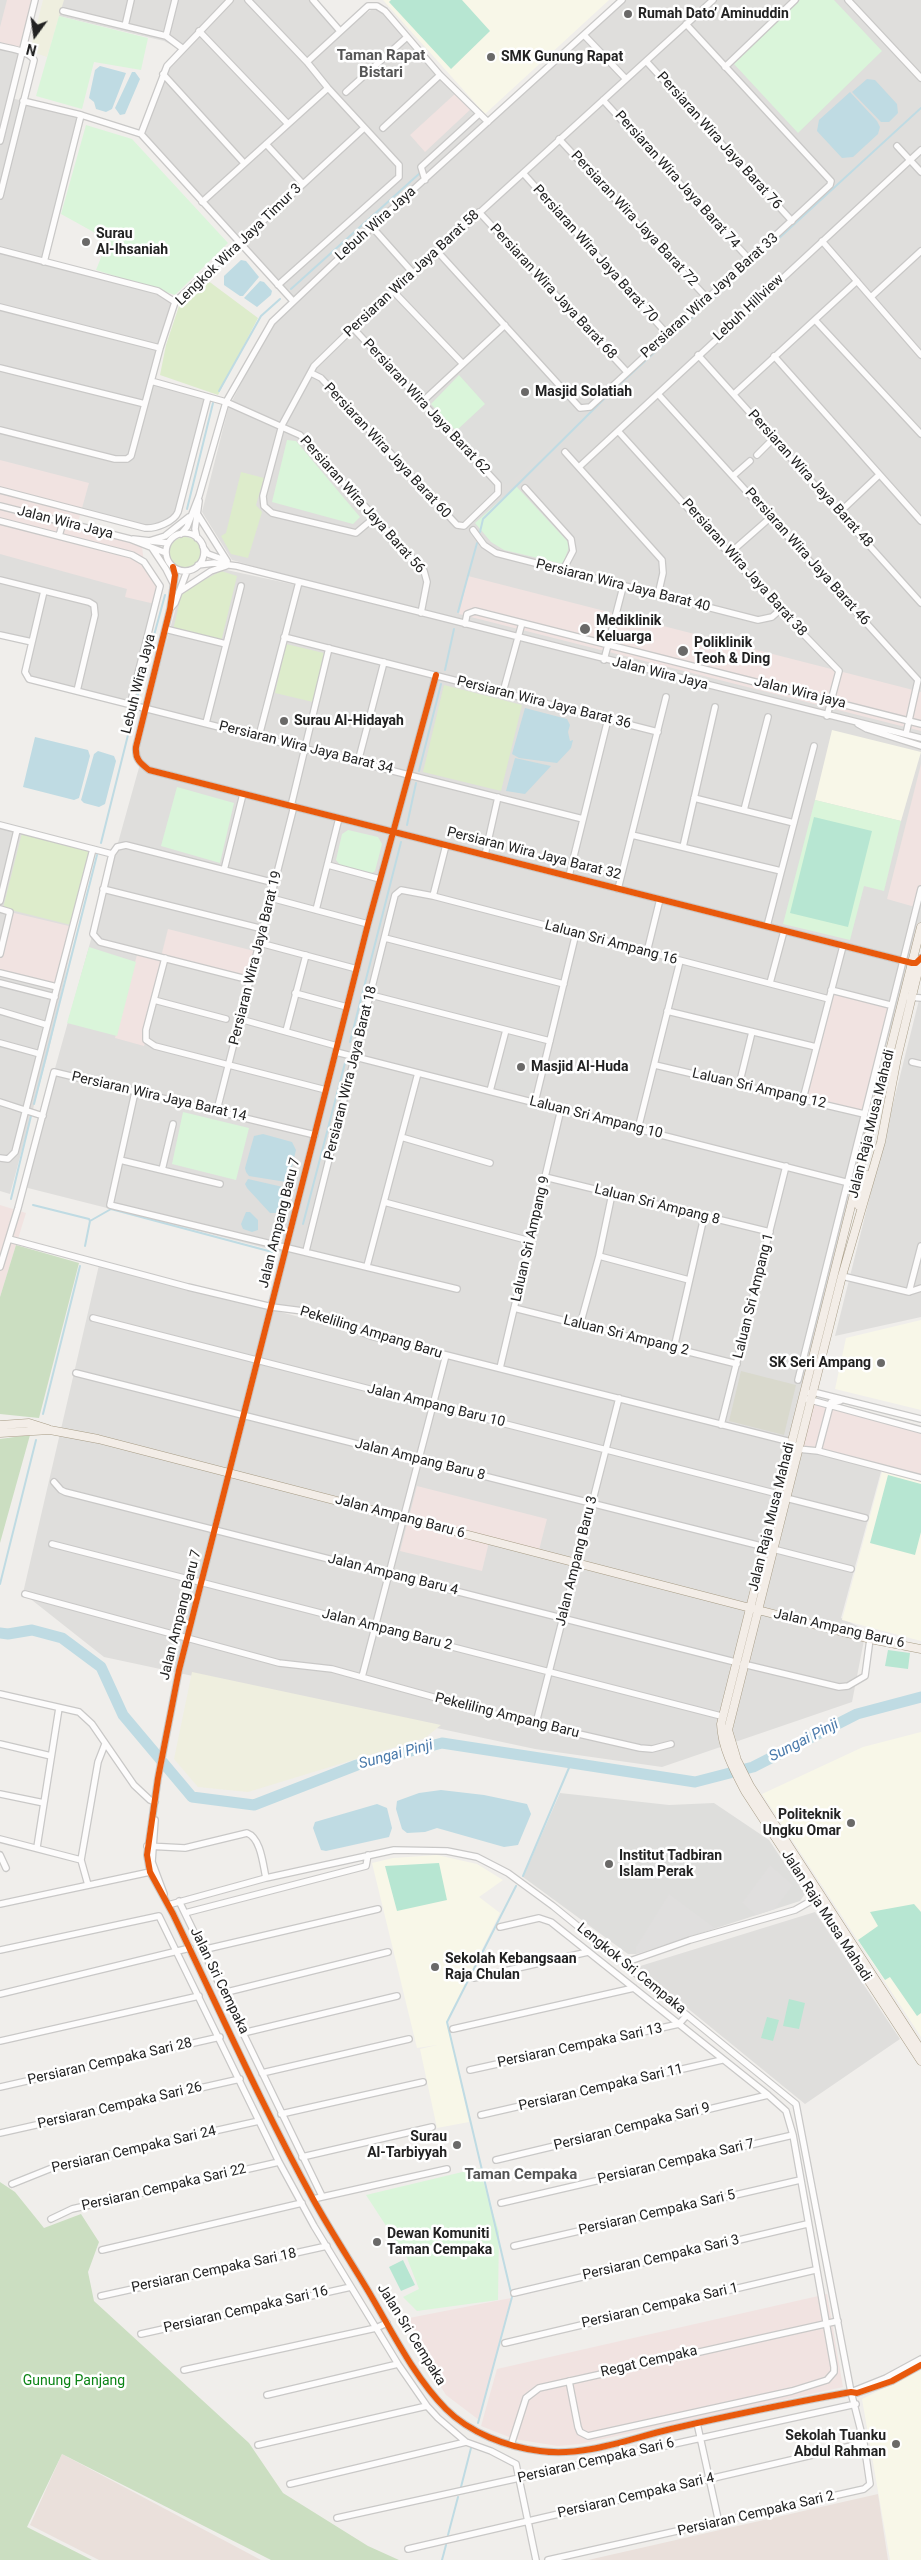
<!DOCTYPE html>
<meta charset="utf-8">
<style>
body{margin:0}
#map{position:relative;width:921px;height:2560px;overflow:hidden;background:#f0eeeb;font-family:Roboto,sans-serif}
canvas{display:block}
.north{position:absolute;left:10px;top:10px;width:50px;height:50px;-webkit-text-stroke:4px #fff;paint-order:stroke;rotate:194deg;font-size:14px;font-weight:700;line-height:20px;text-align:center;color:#222}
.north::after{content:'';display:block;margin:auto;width:18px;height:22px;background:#222;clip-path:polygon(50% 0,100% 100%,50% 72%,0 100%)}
</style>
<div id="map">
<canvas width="921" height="2560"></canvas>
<div class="north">N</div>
</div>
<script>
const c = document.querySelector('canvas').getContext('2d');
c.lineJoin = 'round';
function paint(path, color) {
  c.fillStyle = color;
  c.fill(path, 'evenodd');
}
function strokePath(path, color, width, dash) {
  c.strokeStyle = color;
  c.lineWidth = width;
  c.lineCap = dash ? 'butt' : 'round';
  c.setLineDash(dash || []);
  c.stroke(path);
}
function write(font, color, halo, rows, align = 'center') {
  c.font = font + ' Roboto,sans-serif';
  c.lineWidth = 5;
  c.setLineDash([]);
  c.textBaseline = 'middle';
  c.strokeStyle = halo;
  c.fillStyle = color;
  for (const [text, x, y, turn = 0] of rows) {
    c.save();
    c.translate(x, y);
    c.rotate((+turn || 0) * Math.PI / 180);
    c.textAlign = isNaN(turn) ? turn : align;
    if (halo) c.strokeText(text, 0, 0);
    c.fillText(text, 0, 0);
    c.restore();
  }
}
paint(new Path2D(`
 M0 0H35L11 98 81 115 45 261 158 291 175 302 151 381 208 397 176 516 153 528 0 489Z
 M62 0H313L340 31 377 6 488 122 293 301 141 134 159 83 181 50 164 41 59 16Z
 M623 0H921V934L864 1114 853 1112 875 1117 791 1442 272 1307 285 1253 24 1187 54 1072 140 764 135 756 146 709 259 736 299 582 421 613 232 560 202 512 228 409 272 322Z
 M0 528 160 586 130 705 26 677 31 642 0 635Z
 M222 569 296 585 256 732 148 708 180 593Z
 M0 826 93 849 49 1050 10 1194 0 1191Z
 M921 993V1317L835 1336 919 1000Z
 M99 1265 882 1468 841 1618 866 1630 852 1702 662 1767 535 1749 104 1657 23 1593Z
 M815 1912 900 2039 805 2104 637 1967Z`), '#dfdedc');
paint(new Path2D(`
 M7 0H36L23 53 0 47V27Z
 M457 92 472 108 425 152 410 135Z
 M0 460 89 483 77 526 142 547 144 562 160 586 155 604 125 597 127 589 0 554Z
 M468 576 921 692V731L459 614Z
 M921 764V885L915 907 887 899Z
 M10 912 73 927 58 987 0 973V954Z
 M168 929 258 952 250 982 166 960 144 1046 115 1038 138 951 161 957Z
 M832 990 891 1005 864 1114 804 1099Z
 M0 1205 26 1213 0 1297Z
 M815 1399 921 1427V1480L802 1449Z
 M417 1486 547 1519 538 1554 489 1542 482 1571 400 1551Z
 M827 2294 843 2387 580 2444 558 2446 514 2439 481 2426 497 2369Z
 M511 2298 479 2420 446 2395 399 2320Z`), '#f1e3e1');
paint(new Path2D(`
 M383 0H609L485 114Z
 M832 730 921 752 901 821 815 800Z
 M921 1320V1410L835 1389 846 1338Z
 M882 1472 921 1482V1641L842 1620Z
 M921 1732V2037L762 1794 863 1747Z
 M437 1855 477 1864 503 1880 479 1897 500 1913 447 2020 469 2122 437 2128 420 2049 437 2045 417 2048 372 1863 393 1858Z
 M921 2370V2560H890L862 2399Z`), '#f8f7e8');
paint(new Path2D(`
 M505 331 582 418 506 485 456 431 485 404 459 375Z
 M508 1033 539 1040 542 1044 531 1092 528 1095 494 1087Z
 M560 1793 669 1805 714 1803 769 1840 805 1894 800 1901 636 1954H628L523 1877Z`), '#dededc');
paint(new Path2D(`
 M62 2454 261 2560H99L30 2525Z
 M878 2494 888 2560H588Z`), '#eae0db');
paint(new Path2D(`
 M741 1371 796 1385 784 1435 729 1421Z`), '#d9d9cd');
paint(new Path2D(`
 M43 0H64L47 57 30 51Z
 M192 1672 441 1725 425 1738 248 1792 198 1787 174 1759Z`), '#efefdf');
paint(new Path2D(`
 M207 280 258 318 218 395 160 375 166 345 179 306Z
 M241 472 264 478 256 505 262 512 248 558 231 554 221 536 226 533Z
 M169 553a16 16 0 1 1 32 0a16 16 0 1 1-32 0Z
 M221 571 237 576 221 642 173 630 182 592Z
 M286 644 324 653 313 702 275 693Z
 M444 685 522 705 501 791 423 772Z
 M22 833 90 850 71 925 3 908Z`), '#ddeccb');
paint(new Path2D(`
 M16 1245 79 1263 39 1418 0 1414V1297Z
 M30 1435 0 1543V1439Z
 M0 2182 15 2192 44 2228 81 2214 99 2242 88 2272 94 2301 249 2443 283 2493 368 2546 399 2560H271L62 2454 27 2527 92 2560H0Z`), '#cbdec1');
paint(new Path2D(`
 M800 0H834L882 51 798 133 734 64Z
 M59 16 148 38 141 70 94 62 82 109 36 96Z
 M86 125 132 139 228 243 175 295 96 270 108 240 61 214Z
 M459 375 485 404 456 431 431 404Z
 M287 440 296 441 360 517 353 524 272 502Z
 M516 486 570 544 563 564 504 550 491 542 475 523Z
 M177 787 234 803 220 863 161 846Z
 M815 800 901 821 884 891 864 886 850 940 783 924Z
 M348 830 378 837 382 844 375 871 372 873 340 865 336 860 342 834Z
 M89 947 136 962 117 1036 67 1023Z
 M183 1112 249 1128 236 1180 172 1164Z
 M479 2168 499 2232 498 2300 417 2311 403 2297 419 2289 407 2258 366 2195Z`), '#daf5da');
paint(new Path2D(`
 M391 0H462L490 31 451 69 389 2Z
 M814 817 872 831 848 927 790 913Z
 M888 1475 921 1484V1532L915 1555 870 1543Z
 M888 1650 910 1653 908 1669 885 1666Z
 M439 1863 447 1900 397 1911 385 1866Z
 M914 1904 921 1912V2013L917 2016 890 1977 885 1980 858 1940 878 1926 870 1912Z
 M789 1999 805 2003 799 2029 783 2026Z
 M767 2017 779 2020 773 2041 761 2038Z
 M403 2260 415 2285 401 2291 389 2267Z`), '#b7e6d2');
paint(new Path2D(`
 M770 1865 793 1885 775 1909 756 1915 742 1903Z
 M669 1894 715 1928 636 1954V1947Z`), '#e0dfde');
paint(new Path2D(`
 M100 66 126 73 112 109 106 112 96 109 94 102 89 98 95 70Z
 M132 72H135L140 79 125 114 120 115 115 108Z
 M867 79 875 80 897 104 898 113 889 122H881L852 92Z
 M850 92 877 121 880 127 878 134 853 157 842 158 817 131 819 120Z
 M241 260 246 261 259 277 243 296H240L224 285V276Z
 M260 281 264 282 272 291 271 295 257 307 244 298Z
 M525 708 567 719 570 725 568 732 570 741 573 740 571 748 557 763 519 758 512 754Z
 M35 737 88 750 90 756 79 798 74 800 23 787Z
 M98 751 114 756 116 761 105 804 99 807 84 803 81 800 94 754Z
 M515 758 551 766 525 794 506 791Z
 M263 1134 292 1142 296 1150 289 1179 286 1182 249 1176 246 1172 245 1168 254 1136Z
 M248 1179 283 1187 285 1196 278 1213H270L247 1188 245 1184Z
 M246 1212H250L258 1220V1230L252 1232 243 1229 241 1224Z
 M441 1790 484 1795 527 1804 531 1814 518 1845 504 1847 437 1828 425 1832 407 1833 402 1829 396 1809 397 1801 419 1793Z
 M377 1804 387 1808 392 1828 389 1837 326 1851 321 1850 313 1828 315 1822Z`), '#bfdbe3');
strokePath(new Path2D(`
 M291 289 420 173
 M219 391 261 316 280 299
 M187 509 213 403
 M480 532 483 519 608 395 921 108
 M458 612 477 543
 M445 670 454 629
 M137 698 165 595
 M419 771 441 684
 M407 825 416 783
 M101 843 134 711
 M350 1042 401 842
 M34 1104 97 855
 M11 1199 31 1116
 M33 1205 89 1219 90 1221
 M303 1224 345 1063
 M85 1246 90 1221 111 1209 276 1253
 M43 1414 80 1266
 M0 1584 36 1440
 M523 1876 571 1763
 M478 2423 512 2297 447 2022 516 1886
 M461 2487 471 2448
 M448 2535 458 2497
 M442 2560 446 2545`), '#bfdbe3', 2);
strokePath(new Path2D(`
 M0 1633 8 1634 32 1630 62 1638 101 1667 123 1715 192 1797 254 1805 357 1765 442 1743 695 1782 753 1767 857 1714 921 1697`), '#bfdbe3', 11);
const minor = new Path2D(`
 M248 0 307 62 328 88 399 165V177L278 285
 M313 0 340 31
 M848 0 921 78
 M63 11 166 36 182 48
 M125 26 131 0
 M199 31 288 124
 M584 35 625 78
 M166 36 175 0
 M0 46C11 49 27 50 34 60L0 196
 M646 61 792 221
 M307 62 368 6H377L385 11 440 75 488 122
 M725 67 795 0
 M163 74 244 163
 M346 92 407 37
 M603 100 750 260
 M23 101 81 115 141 134 293 301
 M383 128 440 75
 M141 134 167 66 230 0
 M559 139 708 299
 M0 141 35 0
 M266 144 303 184
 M897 146 921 172
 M523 173 668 335
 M425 180 421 167 479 114
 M202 202 328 88
 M479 212 627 372
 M372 227 413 273
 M822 241 921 355
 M0 250 158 291 175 302
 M437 251 580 408 590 407 830 185 831 181 686 24
 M44 262 81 115
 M393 291 463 364
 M871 297 921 251
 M0 307 160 348
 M815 320 921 434
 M698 355 921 603
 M774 356 921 521
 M0 368 145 404
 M311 373 321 378 457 525 464 526 498 493V484L353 328
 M151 381 226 402 300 435 424 571 427 582 421 613
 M658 394 918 680 906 734
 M734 394 857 281
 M422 402 505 325
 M0 430 115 459H127L131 456 160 348 175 302 364 128
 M618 431 780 610 839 671 827 716
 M565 452 662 560 663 573 658 595
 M757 455 773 439
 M579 467 921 150
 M733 476 750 461
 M525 488 571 539 573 551 563 570
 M0 490 145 528C155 529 174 522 178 512L208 397
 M0 506 130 539 166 553
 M840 512 879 475
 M198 515 227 561
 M375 517 356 533 272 513 264 506 263 496 282 425 314 366 353 328 713 0
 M0 521 132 555 144 562 160 586 130 705
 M473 530 484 545 496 553 758 620 772 617 780 610
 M166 552a19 19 0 1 1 38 0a19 19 0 1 1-38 0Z
 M181 534 187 527 199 496 226 402 272 322 372 227 622 0
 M59 536 63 522
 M197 538 195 529 199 501
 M133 539 168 543
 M149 541 165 536 189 517
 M203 547 208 554 227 561
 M152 548 166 569 173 583
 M730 553 771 517
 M198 565 214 563 237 566 921 738
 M173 567 175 575 170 609 136 747C135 759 140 763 149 770L912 963H916L921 958
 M0 580 89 602 94 605 95 615 77 691
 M44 591 25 672 29 679 583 819
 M179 592 211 571 226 566
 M170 609 175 603 187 571
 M465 624 467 614 475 611 921 724
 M165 629 226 644
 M0 635 32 642
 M284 637 658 732
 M604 660 623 587
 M436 675 368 924 179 1670 158 1778 147 1855 150 1872 173 1914C219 2009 262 2106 313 2199 330 2230 349 2259 367 2289 391 2329 413 2376 446 2409 470 2433 507 2447 540 2451 585 2457 628 2439 671 2429 731 2415 791 2403 851 2392L857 2393 892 2381 921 2365
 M503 692 522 623
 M206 723 241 586
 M858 724 867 729 921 746
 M259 736 299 582
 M358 762 384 662
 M694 798 794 823
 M291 806 329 648
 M744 810 768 717
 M0 825 112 854
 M632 835 781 871
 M683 847 715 707
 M485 855 498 797
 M328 865 380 879
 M224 870 243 794
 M569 876 608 719
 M103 889 263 929
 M618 889 666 697
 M433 896 446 845
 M271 898 368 924
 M0 901 17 830
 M0 909 10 912 0 954
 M316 910 339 818
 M767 926 814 746
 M385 938 564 984
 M260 943 357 969
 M647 952 660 899
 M165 958 146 1030V1040L155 1046 326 1090
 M0 973 57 987 93 849
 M250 980 100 942 93 934 112 854 117 847 126 845 275 883
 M0 983 55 997
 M770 983 784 931
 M831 990 890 1005
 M295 993 347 1007
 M371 995 550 1041
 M908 997 921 998
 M154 1000 226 1019
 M0 1011 47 1025
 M667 1011 816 1047
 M240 1019 337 1046
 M286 1031 306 955
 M0 1043 40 1054
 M336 1052 857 1185
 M912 1062 921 1064
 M655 1065 864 1114
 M739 1085 752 1032
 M490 1091 506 1030
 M135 1092 110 1205 457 1289
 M803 1099 843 946
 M0 1102 43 1116
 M535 1102 576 933
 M217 1110 294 806
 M638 1129 680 961
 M401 1137 490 1163
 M0 1158 8 1159 15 1152 57 987
 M120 1160 220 1184
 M162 1170 173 1124
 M545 1177 770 1232
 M384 1202 530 1241
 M9 1239 188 1287 272 1307 303 1311 371 1336 791 1442
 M306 1251 395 895 401 890 433 896 829 999
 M599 1256 689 1280
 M367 1266 418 1073
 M0 1267 18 1208 54 1072 315 1135
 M842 1276 909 1292 921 1288
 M909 1292 921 1246
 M514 1308 737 1364
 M93 1318 778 1494
 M580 1325 599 1256 612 1194
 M674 1348 704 1217
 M500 1368 561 1109
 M76 1373 765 1547
 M798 1380 921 889
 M809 1393 813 1392 921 1419
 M807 1399 921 1430
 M721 1425 786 1166
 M798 1449 818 1451 921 1478
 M818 1451 831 1402 840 1401
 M54 1482 61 1490 65 1492 735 1662
 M786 1498 865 1518
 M52 1544 721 1716
 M773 1549 851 1569
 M25 1594 279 1663 332 1669 509 1718 640 1748 652 1749 671 1744
 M743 1664 839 1687 848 1686 865 1676 870 1639
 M362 1677 446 1355
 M0 1694 79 1712 92 1724 134 1785 150 1800 155 1802
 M536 1723 619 1398
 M0 1744 51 1756
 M0 1794 44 1803
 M155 1820 152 1862 164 1894
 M0 1839 81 1860
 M147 1846 185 1848 247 1833C261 1838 263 1865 266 1878
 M37 1847 59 1708
 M0 1855 6 1868
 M88 1885 81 1860 98 1762 105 1744
 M179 1901 322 2196
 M0 1904 150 1872
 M168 1905 266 1878 394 1850 447 1851 477 1857 508 1873 553 1906 796 2104 851 2392 864 2443 870 2484 864 2489 548 2560
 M185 1913 366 1866 368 1855
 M500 1927 539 1918 551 1922 768 2095 786 2111 793 2135 834 2367V2372L827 2380 792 2391 588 2436 580 2432 578 2427 569 2381
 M0 1950 159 1916 279 2162 314 2226 398 2364 427 2406 438 2418 466 2442 491 2451 516 2464 536 2560
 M202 1950 378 1909
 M624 1963 690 1940 795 1910 818 1897
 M474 1978 588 1952
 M223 1993 388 1952
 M0 1994 190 1948
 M453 2029 634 1988
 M243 2033 397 1996
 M0 2041 199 1996
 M470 2070 679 2024 687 2015
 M262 2073 409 2039
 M0 2087 220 2037
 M281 2114 423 2082
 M481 2115 722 2060
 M0 2133 240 2079
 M302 2157 432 2127
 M496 2160 768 2095
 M12 2184 57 2166 259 2121
 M313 2199 447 2169
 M501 2203 793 2135
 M51 2219 72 2209 279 2162
 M514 2246 800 2180
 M102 2250 302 2203
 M514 2293 807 2224
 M101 2296 327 2246
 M141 2334 351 2287
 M505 2343 815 2270
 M184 2370 376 2328 387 2323
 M851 2392 886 2378 921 2359
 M267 2395 398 2364
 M697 2423 719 2523
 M258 2445 427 2406
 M511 2445 526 2398 539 2388 838 2321
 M290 2484 466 2442
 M337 2518 856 2404
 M408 2549 864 2443`);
const major = new Path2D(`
 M921 927 721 1724C722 1748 734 1770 745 1791L921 2061
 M921 959 897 1058 881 1142 842 1276 728 1730 737 1760 750 1786 921 2050
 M859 1206 861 1186 865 1183 867 1175
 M0 1425 29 1423 48 1429
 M0 1433 50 1430 98 1439 870 1639 921 1649`);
strokePath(minor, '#c9c8c7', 8);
strokePath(major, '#a79c86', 9);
strokePath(minor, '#fdfcfc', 5.5);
strokePath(major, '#f3ede7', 8);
strokePath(new Path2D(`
 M173 567 175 575 170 609 136 747C135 759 140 763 149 770L912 963H916L921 958
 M436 675 368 924 179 1670 158 1778 147 1855 150 1872 173 1914C219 2009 262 2106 313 2199 330 2230 349 2259 367 2289 391 2329 413 2376 446 2409 470 2433 507 2447 540 2451 585 2457 628 2439 671 2429 731 2415 791 2403 851 2392L857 2393 892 2381 921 2365`), '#e8590c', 6);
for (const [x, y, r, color] of [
 [628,14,5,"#6a6968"],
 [491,57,5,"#6a6968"],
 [86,242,5,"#6a6968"],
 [525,392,5,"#6a6968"],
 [585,629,6,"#6a6968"],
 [683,651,6,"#6a6968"],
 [284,721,5,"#6a6968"],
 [521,1067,5,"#6a6968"],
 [881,1363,5,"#6a6968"],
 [851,1823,5,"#6a6968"],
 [609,1864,5,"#6a6968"],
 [435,1967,5,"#6a6968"],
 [457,2145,5,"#6a6968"],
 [377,2242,5,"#6a6968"],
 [896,2444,5,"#6a6968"]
]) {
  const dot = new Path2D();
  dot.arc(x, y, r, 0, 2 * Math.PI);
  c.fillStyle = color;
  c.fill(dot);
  strokePath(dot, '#fff', 2);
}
write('bold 14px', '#222', '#fff', [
 ["Rumah Dato’ Aminuddin",638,14],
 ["SMK Gunung Rapat",501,57],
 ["Surau",96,234],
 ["Al-Ihsaniah",96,250],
 ["Masjid Solatiah",535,392],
 ["Mediklinik",596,621],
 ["Keluarga",596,637],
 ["Poliklinik",694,643],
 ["Teoh & Ding",694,659],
 ["Surau Al-Hidayah",294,721],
 ["Masjid Al-Huda",531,1067],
 ["SK Seri Ampang",871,1363,"right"],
 ["Politeknik",841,1815,"right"],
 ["Ungku Omar",841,1831,"right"],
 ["Institut Tadbiran",619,1856],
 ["Islam Perak",619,1872],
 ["Sekolah Kebangsaan",445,1959],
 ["Raja Chulan",445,1975],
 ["Surau",447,2137,"right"],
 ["Al-Tarbiyyah",447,2153,"right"],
 ["Dewan Komuniti",387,2234],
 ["Taman Cempaka",387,2250],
 ["Sekolah Tuanku",886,2436,"right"],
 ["Abdul Rahman",886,2452,"right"]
], 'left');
write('14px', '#222', '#fff', [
 ["Persiaran Wira Jaya Barat 76",719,141,48],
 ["Persiaran Wira Jaya Barat 74",677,180,48],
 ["Persiaran Wira Jaya Barat 72",634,219,47],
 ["Lebuh Wira Jaya",376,224,-42],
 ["Lengkok Wira Jaya Timur 3",239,245,-44],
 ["Persiaran Wira Jaya Barat 70",595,254,48],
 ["Persiaran Wira Jaya Barat 58",412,274,-43],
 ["Persiaran Wira Jaya Barat 68",553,292,47],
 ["Persiaran Wira Jaya Barat 33",710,296,-42],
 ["Lebuh Hillview",749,308,-43],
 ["Persiaran Wira Jaya Barat 62",426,407,47],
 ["Persiaran Wira Jaya Barat 60",387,451,47],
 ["Persiaran Wira Jaya Barat 48",810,479,48],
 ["Persiaran Wira Jaya Barat 56",362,505,48],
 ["Jalan Wira Jaya",65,523,14],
 ["Persiaran Wira Jaya Barat 46",807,557,48],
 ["Persiaran Wira Jaya Barat 38",744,568,48],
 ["Persiaran Wira Jaya Barat 40",623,586,14],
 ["Jalan Wira Jaya",660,674,14],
 ["Lebuh Wira Jaya",139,684,-76],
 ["Jalan Wira jaya",800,693,14],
 ["Persiaran Wira Jaya Barat 36",544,703,14],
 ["Persiaran Wira Jaya Barat 34",306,748,14],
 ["Persiaran Wira Jaya Barat 32",534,854,14],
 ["Laluan Sri Ampang 16",611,943,15],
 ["Persiaran Wira Jaya Barat 19",256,958,-76],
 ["Persiaran Wira Jaya Barat 18",351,1073,-76],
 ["Laluan Sri Ampang 12",759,1089,13],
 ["Persiaran Wira Jaya Barat 14",159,1097,13],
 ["Laluan Sri Ampang 10",596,1118,14],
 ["Jalan Raja Musa Mahadi",872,1124,-76],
 ["Laluan Sri Ampang 8",657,1205,14],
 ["Jalan Ampang Baru 7",280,1223,-76],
 ["Laluan Sri Ampang 9",531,1239,-77],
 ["Laluan Sri Ampang 1",754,1296,-76],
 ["Pekeliling Ampang Baru",371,1333,17],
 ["Laluan Sri Ampang 2",626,1336,14],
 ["Jalan Ampang Baru 10",436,1406,14],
 ["Jalan Ampang Baru 8",420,1460,14],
 ["Jalan Ampang Baru 6",400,1517,15],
 ["Jalan Raja Musa Mahadi",772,1517,-76],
 ["Jalan Ampang Baru 3",577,1561,-76],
 ["Jalan Ampang Baru 4",393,1575,14],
 ["Jalan Ampang Baru 7",181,1615,-76],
 ["Jalan Ampang Baru 6",839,1629,13],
 ["Jalan Ampang Baru 2",387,1630,14],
 ["Pekeliling Ampang Baru",507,1716,14],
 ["Jalan Raja Musa Mahadi",826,1916,57],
 ["Lengkok Sri Cempaka",631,1969,39],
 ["Jalan Sri Cempaka",219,1981,64],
 ["Persiaran Cempaka Sari 13",580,2046,-12],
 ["Persiaran Cempaka Sari 28",110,2062,-13],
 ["Persiaran Cempaka Sari 11",601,2088,-13],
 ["Persiaran Cempaka Sari 26",120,2106,-13],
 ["Persiaran Cempaka Sari 9",632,2127,-14],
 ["Persiaran Cempaka Sari 24",134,2150,-13],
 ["Persiaran Cempaka Sari 7",676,2162,-13],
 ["Persiaran Cempaka Sari 22",164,2188,-13],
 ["Persiaran Cempaka Sari 5",657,2213,-13],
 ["Persiaran Cempaka Sari 3",661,2258,-13],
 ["Persiaran Cempaka Sari 18",214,2271,-12],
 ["Persiaran Cempaka Sari 1",660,2306,-13],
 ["Persiaran Cempaka Sari 16",246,2310,-13],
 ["Jalan Sri Cempaka",411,2335,58],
 ["Regat Cempaka",649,2362,-13],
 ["Persiaran Cempaka Sari 6",596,2461,-13],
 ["Persiaran Cempaka Sari 4",636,2496,-13],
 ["Persiaran Cempaka Sari 2",756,2514,-13]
]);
write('14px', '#0c8416', '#fff', [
 ["Gunung Panjang",74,2381]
]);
write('bold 15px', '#555', '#fff', [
 ["Taman Rapat",381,56],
 ["Bistari",381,73],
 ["Taman Cempaka",521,2175]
]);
write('italic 15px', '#4a7aab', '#fff', [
 ["Sungai Pinji",804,1741,-27],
 ["Sungai Pinji",396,1755,-15]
]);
</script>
